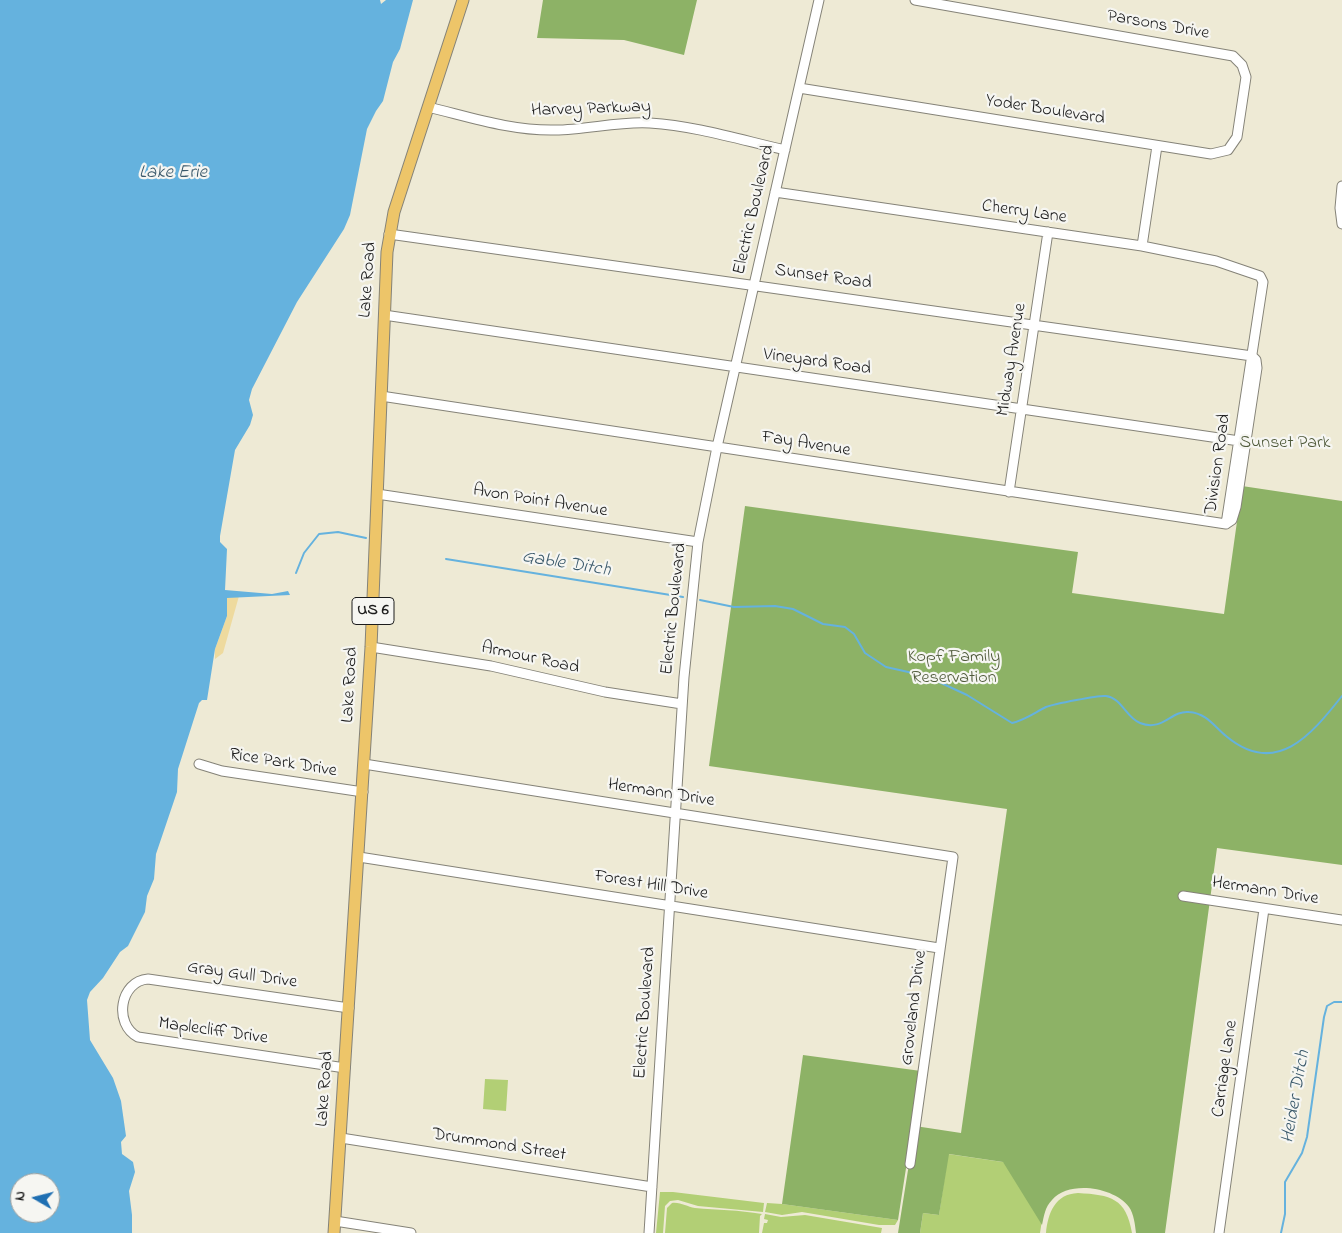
<!DOCTYPE html>
<style>
body{margin:0}
#map{position:relative;width:1342px;height:1233px;overflow:hidden;background:#eeead5;font-family:"Indie Flower",sans-serif}
canvas{display:block}
.north{position:absolute;left:10px;top:1173px;width:50px;height:50px;box-sizing:border-box;background:#f6f6f2;border:1px solid #9f9f9c;border-radius:50%;rotate:278deg;font-size:14px;font-weight:700;line-height:20px;text-align:center;color:#1c1c1c}
.north::after{content:'';display:block;margin:auto;width:18px;height:22px;background:#1f6fb2;clip-path:polygon(50% 0,100% 100%,50% 72%,0 100%)}
</style>
<div id="map">
<canvas width="1342" height="1233"></canvas>
<div class="north">N</div>
</div>
<script>
const c = document.querySelector('canvas').getContext('2d');
c.lineJoin = 'round';
function paint(path, color) {
  c.fillStyle = color;
  c.fill(path, 'evenodd');
}
function strokePath(path, color, width, dash) {
  c.strokeStyle = color;
  c.lineWidth = width;
  c.lineCap = dash ? 'butt' : 'round';
  c.setLineDash(dash || []);
  c.stroke(path);
}
function write(font, color, halo, rows, align = 'center') {
  c.font = font + ' "Indie Flower",sans-serif';
  c.lineWidth = 4.5;
  c.setLineDash([]);
  c.textBaseline = 'middle';
  c.strokeStyle = halo;
  c.fillStyle = color;
  for (const [text, x, y, turn = 0] of rows) {
    c.save();
    c.translate(x, y);
    c.rotate((+turn || 0) * Math.PI / 180);
    c.textAlign = isNaN(turn) ? turn : align;
    if (halo) c.strokeText(text, 0, 0);
    c.fillText(text, 0, 0);
    c.restore();
  }
}
paint(new Path2D(`
 M485 1079 508 1080 506 1111 483 1109Z
 M948 1154 1050 1169 1040 1233H920L923 1213 939 1215Z
 M660 1192H673L764 1203 763 1212 698 1206 678 1200 670 1201 665 1206 663 1233H656Z
 M1078 1193C1111 1195 1126 1198 1132 1233H1046C1048 1213 1055 1194 1078 1193Z
 M672 1203C681 1202 687 1207 695 1208 717 1210 739 1210 762 1214L760 1216 759 1233H665L667 1208Z
 M767 1203 782 1204 898 1220 895 1225H879L802 1212 782 1215 765 1212Z
 M765 1214 781 1217 805 1215 882 1228 881 1233H762L764 1223H767L768 1220 764 1219Z`), '#b2cf75');
paint(new Path2D(`
 M543 0H697L684 55 624 40 537 38Z
 M1242 486 1342 501V865L1217 848 1165 1233H1136C1135 1225 1134 1214 1129 1207 1114 1187 1069 1180 1052 1200 1045 1207 1044 1216 1042 1225L1003 1162 949 1154 939 1215 923 1213 920 1233H898L915 1126 961 1133 1007 809 709 766 745 506 1078 552 1072 593 1224 614Z
 M803 1055 921 1071 898 1220 782 1204Z`), '#8db266');
paint(new Path2D(`
 M239 596 223 653 215 659V649L227 616V598Z`), '#eeda9e');
paint(new Path2D(`
 M0 0H380L381 4 386 0H413L400 49 393 62 383 101 376 111 367 129 350 215 344 229 297 302 252 389 249 400 253 415 250 425 235 450 220 536V542L227 549 225 590 272 594 288 591 290 595 227 598V616L215 649 207 700H202L199 703 178 769 177 792 156 854 154 879 147 896 145 912 128 946 120 952 103 978 90 992 87 1000 90 1040 113 1078 121 1101 126 1136 121 1142 122 1154 133 1162 135 1172 129 1191 132 1215V1233H0ZM20 1183H50V1213H20Z`), '#65b2de');
strokePath(new Path2D(`
 M446 559 683 597
 M296 573 304 553 319 534 338 532 366 538
 M700 600 734 607 775 606 793 609 823 624 845 627 854 634 865 653 886 667 926 676 967 695 1012 723C1025 720 1034 713 1046 707 1054 704 1099 695 1106 696 1122 698 1126 718 1140 723 1163 732 1171 710 1189 712 1206 713 1214 726 1226 736 1276 778 1311 735 1342 696
 M1281 1233 1285 1214V1182L1302 1153 1307 1137 1324 1017 1327 1006 1334 1002H1342`), '#65b2de', 2);
const minor = new Path2D(`
 M799 88 1211 154 1228 150 1237 137 1246 77 1242 65 1233 56 915 0
 M428 107C470 117 512 131 555 130 587 130 618 121 650 123 696 126 741 140 785 150
 M1342 186 1340 208 1342 224
 M775 192 1142 246 1216 261 1260 276 1263 282 1226 524
 M389 234 1252 356
 M1142 246 1157 146
 M384 315 1246 442
 M381 396 1226 524
 M1009 492 1048 232
 M377 494 698 542
 M1226 524 1232 520 1236 507 1257 368 1256 360 1252 356
 M371 647 491 666 605 692 682 704
 M199 764 222 771 363 792
 M364 764 953 857 910 1164
 M359 857 939 948
 M1183 896 1342 920
 M345 1068 138 1037C113 1024 120 981 148 979L349 1008
 M341 1138 652 1187
 M335 1221 411 1233
 M649 1233 684 677 698 542 717 447 819 0
 M1219 1233 1264 909`);
const major = new Path2D(`
 M334 1233 371 647 387 252 394 212 463 0`);
strokePath(minor, '#858378', 11);
strokePath(major, '#858378', 13);
strokePath(minor, '#fff', 9);
strokePath(major, '#edc569', 11);
for (const [x, y, w] of [
 [373,611,42]
]) {
  const box = new Path2D();
  box.roundRect(x - w / 2, y - 13.5, w, 27, 4);
  c.fillStyle = '#f6f6f2';
  c.fill(box);
  strokePath(box, '#1c1c1c', 1);
}
write('bold 16px', '#1c1c1c', null, [
 ["US 6",373,611]
]);
write('18px', '#1c1c1c', '#f6f6f2', [
 ["Parsons Drive",1158,26,10],
 ["Harvey Parkway",591,110,-2],
 ["Yoder Boulevard",1045,111,9],
 ["Electric Boulevard",755,210,-77],
 ["Cherry Lane",1024,213,8],
 ["Sunset Road",823,278,8],
 ["Lake Road",369,280,-86],
 ["Midway Avenue",1013,360,-81],
 ["Vineyard Road",817,363,8],
 ["Fay Avenue",806,445,9],
 ["Division Road",1219,464,-82],
 ["Avon Point Avenue",540,502,9],
 ["Electric Boulevard",675,609,-84],
 ["Armour Road",530,659,12],
 ["Lake Road",351,685,-87],
 ["Rice Park Drive",283,764,9],
 ["Hermann Drive",661,794,9],
 ["Forest Hill Drive",651,886,9],
 ["Hermann Drive",1265,892,9],
 ["Gray Gull Drive",242,976,8],
 ["Groveland Drive",915,1008,-83],
 ["Electric Boulevard",646,1013,-86],
 ["Maplecliff Drive",213,1032,8],
 ["Carriage Lane",1226,1069,-82],
 ["Lake Road",326,1089,-86],
 ["Drummond Street",499,1146,9]
]);
write('18px', '#505b3b', '#f6f6f2', [
 ["Sunset Park",1285,444],
 ["Kopf Family",954,658],
 ["Reservation",954,679]
]);
write('italic 19px', '#39586a', '#f6f6f2', [
 ["Lake Erie",173,174],
 ["Gable Ditch",566,565,9],
 ["Heider Ditch",1297,1097,-80]
]);
</script>
